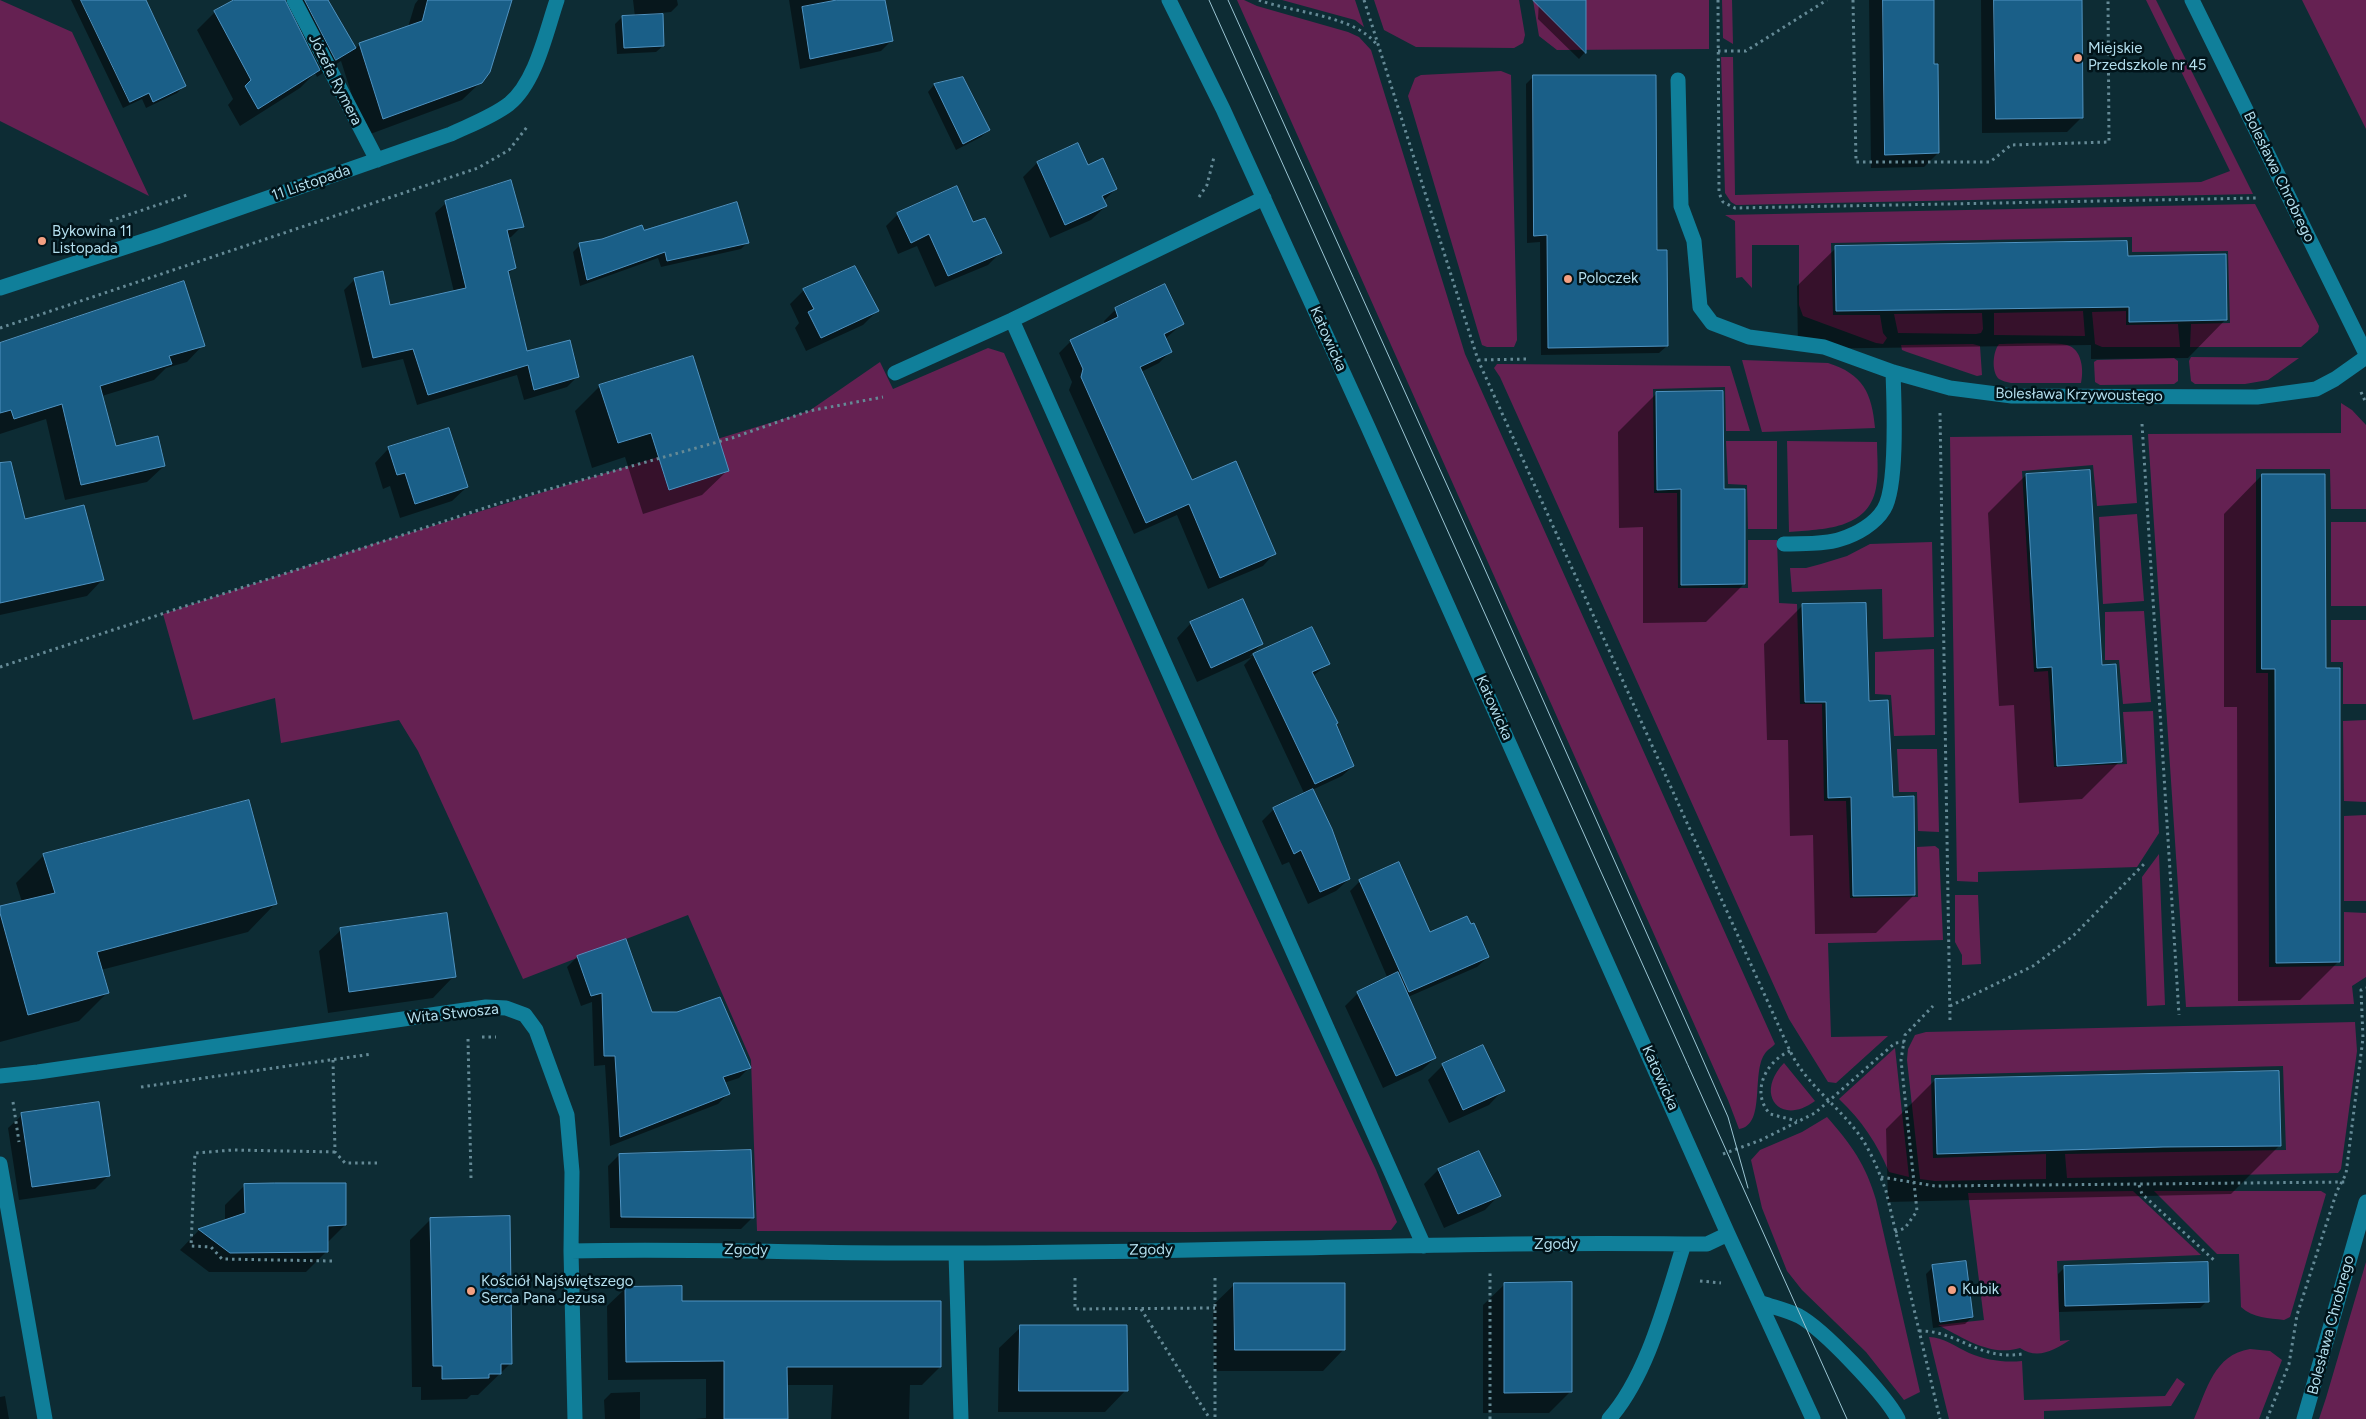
<!DOCTYPE html>
<meta charset="utf-8">
<style>
body{margin:0}
canvas{display:block;background:#0d2c34}
</style>
<canvas width="2366" height="1419"></canvas>
<script>
const c = document.querySelector('canvas').getContext('2d');
c.lineJoin = 'round';
function paint(path, color) {
  c.fillStyle = color;
  c.fill(path, 'evenodd');
}
function strokePath(path, color, width, dash) {
  c.strokeStyle = color;
  c.lineWidth = width;
  c.lineCap = dash ? 'butt' : 'round';
  c.setLineDash(dash || []);
  c.stroke(path);
}
function write(font, color, halo, rows, align = 'center') {
  c.font = font + ' Figtree,sans-serif';
  c.lineWidth = 5;
  c.setLineDash([]);
  c.textBaseline = 'middle';
  c.strokeStyle = halo;
  c.fillStyle = color;
  for (const [text, x, y, turn = 0] of rows) {
    c.save();
    c.translate(x, y);
    c.rotate((+turn || 0) * Math.PI / 180);
    c.textAlign = isNaN(turn) ? turn : align;
    if (halo) c.strokeText(text, 0, 0);
    c.fillText(text, 0, 0);
    c.restore();
  }
}
paint(new Path2D(`
 M0 0 72 32 149 196 0 121Z
 M1237 0H1244L1257 6 1348 32 1359 37 1371 50 1465 354 1775 1044C1773 1047 1768 1049 1766 1052 1750 1071 1767 1125 1739 1129L1728 1100Z
 M1282 0H1355L1364 27 1355 20Z
 M1374 0H1519L1525 35 1523 43 1514 48 1416 47 1384 30Z
 M1533 0H1709V49L1557 50 1539 36Z
 M1722 0H1732L1733 44 1723 38Z
 M2146 0H2156L2253 194 1736 205 1731 202 1725 193 1721 57H1733L1735 195 2201 182 2230 171Z
 M2302 0H2366V129Z
 M1501 71 1511 75 1517 340 1514 347H1487L1482 345 1408 96 1415 78 1421 75Z
 M2255 204 2319 326 2318 332 2301 347H2190L2191 324 2230 323 2228 251 2132 252V237L1831 243 1833 315H1880L1883 333 1887 338 1883 344 1876 343 1803 316 1799 305V245H1752V288L1742 277 1736 278 1735 221 1725 215Z
 M2083 311 2085 336 1994 335V313Z
 M2126 311V325L2178 324 2180 347H2102L2095 344 2092 312Z
 M1982 313 1983 329 1981 333 1976 334 1898 333 1894 314Z
 M1973 344 1980 346 1982 375 1977 376 1907 352 1902 350 1901 345Z
 M1999 344C2015 344 2053 342 2067 345 2082 349 2084 370 2081 383H2011C2007 382 2002 381 1999 379 1991 372 1993 351 1999 344Z
 M988 348 1004 353 1219 838 1376 1170 1397 1222 1391 1230 1195 1232 757 1231 751 1060 688 915 523 979 418 751 399 720 281 743 275 698 193 720 163 614 373 544 809 411 880 362 893 389Z
 M2191 357 2299 358 2268 380 2245 384H2195L2191 381 2189 361Z
 M2174 358 2178 361V381L2174 384 2100 385 2095 382 2094 362 2097 360Z
 M1742 360 1828 363C1863 374 1872 393 1875 428L1762 432Z
 M1497 364 1730 366 1750 431H1726L1725 387 1653 389 1654 493H1677L1678 588H1748V540H1777L1779 603 1797 604 1800 704H1822L1824 801H1846L1850 898 1918 897 1917 847 1935 846 1939 849 1943 940 1828 943 1831 1037 1888 1036 1836 1083 1828 1082 1789 1019 1500 377 1494 368Z
 M2341 403 2352 410 2366 425V509H2331L2330 469H2256V673H2268L2269 967 2344 966V912L2366 913V977L2352 986 2354 1004 2186 1007 2148 434 2341 433Z
 M2132 435 2137 503 2097 506 2093 465 2022 471 2034 672 2048 671 2054 767 2127 764 2123 712 2153 711 2159 833 2137 867 1978 872V882L1957 881 1950 437Z
 M1726 441H1777V529H1748L1747 485 1728 484Z
 M1787 441 1877 442C1877 456 1879 474 1876 488 1868 530 1823 529 1789 532Z
 M2137 514 2144 601 2103 604 2099 517Z
 M2331 522H2366V606H2331Z
 M1932 542 1934 637 1883 639 1882 589 1792 592 1790 568H1806L1821 564 1847 556 1870 544Z
 M2144 611 2151 702 2123 704 2119 660H2105V612Z
 M2331 620H2366V704H2343V662H2331Z
 M1934 649 1935 735 1894 736 1891 695 1875 694V652Z
 M2366 720V802L2344 801 2343 721Z
 M1897 749H1937L1939 832 1918 831 1917 792H1899Z
 M2366 815V901H2344V816Z
 M2159 854 2165 1005 2147 1006 2142 877Z
 M1955 895H1978L1981 964 1962 965V955L1955 942Z
 M2355 1022 2357 1051 2341 1169 2338 1173 2067 1178 2065 1154 2286 1150 2283 1066 1931 1075 1933 1158 2046 1154V1179L1935 1181 1920 1179 1907 1060 1908 1049 1915 1035 1926 1032Z
 M1895 1048 1909 1177 1889 1172C1877 1143 1862 1121 1839 1099Z
 M1784 1063 1815 1101C1780 1127 1754 1094 1784 1063Z
 M1827 1117C1851 1144 1866 1165 1876 1200L1920 1392 1904 1400 1866 1352 1802 1290 1787 1271 1762 1208 1751 1160 1760 1150 1802 1132Z
 M2133 1191 2201 1255 2057 1261 2060 1341 2070 1340C2054 1350 2038 1360 2020 1348 1990 1357 1964 1338 1938 1325L1984 1320 1968 1193Z
 M2154 1191H2321L2326 1194 2290 1317 2284 1320C2269 1318 2253 1318 2241 1307L2239 1254H2217Z
 M2366 1262V1419H2319L2326 1398Z
 M1929 1337C1943 1337 1956 1347 1969 1353 1986 1360 2004 1363 2022 1361L2024 1400 2165 1396 2177 1378 2185 1384 2171 1406 2044 1411V1419H1949Z
 M2250 1349 2270 1351 2282 1360 2259 1419H2194C2207 1389 2214 1355 2250 1349Z`), '#652152');
paint(new Path2D(`
 M71 0H145L184 86 177 93 146 108 142 99 123 108Z
 M237 0H327L355 49 360 44 408 27 415 4 418 0H511L481 82 462 100 365 136 341 61 317 77 315 73 300 88 240 126 228 105 233 99 197 30 215 12Z
 M633 0H677L678 5 671 12 661 13 663 46 656 52 617 54 615 24 622 17H635Z
 M789 0H884L892 40 881 51 800 69Z
 M1539 0H1585V52L1579 59 1538 19Z
 M1869 0H1934L1933 65 1938 153 1924 167 1871 168Z
 M1981 0H2081L2082 117 2067 132 1982 133Z
 M1534 76 1656 252 1667 346 1659 353 1541 355 1540 242 1527 243 1526 84Z
 M963 78 988 130 981 137 956 150 928 92 934 85Z
 M1037 163 1088 167 1116 189 1103 201 1106 206 1091 220 1050 238 1023 177Z
 M446 203 522 226 511 237 507 238 514 268 508 274 526 353 577 377 567 387 524 400 517 375 417 405 403 359 362 368 344 290 355 279 389 306 454 292 435 213Z
 M898 214 972 224 1000 253 988 265 935 287 917 246 898 254 886 226Z
 M643 231 748 242 741 249 661 267 658 258 580 286 573 252 580 245Z
 M1836 248 2127 257 2226 319 2188 358 2091 359V345L1798 349 1797 286Z
 M804 290 877 311 863 325 806 351 795 328 799 323 790 304Z
 M1116 309 1182 324 1165 339 1171 351 1159 363 1141 372 1191 482 1274 554 1263 566 1208 589 1177 515 1134 534 1069 390 1072 382 1059 353 1071 341 1105 324 1104 321Z
 M0 344 203 345 187 362 166 368 154 380 102 396 115 447 164 466 147 482 65 500 46 419 0 434Z
 M600 386 728 470 702 495 643 514 625 457 592 468 575 411Z
 M1657 393 1723 490 1744 584 1706 622 1643 623V527L1619 528 1618 432Z
 M389 448 467 487 452 501 400 518 390 486 383 489 375 463Z
 M2026 475 2101 666 2120 761 2082 799 2019 803 2014 705 1999 706 1988 513Z
 M2262 475 2325 669 2338 962 2300 1000 2238 1001 2237 707H2224V514Z
 M0 504 24 520 103 579 87 596 0 615Z
 M1803 605 1868 702 1914 895 1876 933 1815 934 1813 835 1790 836 1788 740H1767L1764 644Z
 M1191 623 1262 644 1249 657 1312 629 1328 664 1313 676 1353 766 1342 776 1312 790 1349 879 1336 891 1308 904 1289 862 1282 865 1262 821 1274 809 1305 795 1244 665 1252 657 1197 682 1177 638Z
 M44 855 275 904 248 932 101 970 107 993 79 1021 0 1042V907L22 902 16 883Z
 M1360 881 1430 934 1488 957 1477 967 1408 997 1435 1058 1422 1070 1383 1088 1345 1006 1358 993 1388 979 1350 891Z
 M341 930 454 976 433 998 328 1013 319 951Z
 M626 940 651 1014 749 1068 739 1078 724 1083 728 1094 718 1104 610 1146 605 1065 594 1066 592 1002 581 1006 567 967 577 957Z
 M1443 1065 1503 1090 1489 1105 1449 1123 1428 1080Z
 M1935 1080 2280 1145 2231 1194 1888 1202 1886 1129Z
 M22 1115 108 1176 95 1189 19 1200 8 1128Z
 M619 1155 752 1218 741 1229 610 1228 608 1166Z
 M1438 1170 1499 1195 1485 1210 1444 1228 1424 1184Z
 M245 1185 345 1225 327 1243 326 1252 306 1272H209L180 1250 199 1230 225 1221V1205Z
 M431 1219 511 1363 478 1395H471L467 1399 421 1400V1387H412L410 1240Z
 M1933 1267 1972 1317 1965 1324 1933 1328 1926 1274Z
 M2065 1267 2207 1301 2200 1308 2059 1312 2058 1274Z
 M1235 1284 1344 1349 1323 1371H1214L1213 1305Z
 M1505 1284 1571 1391 1549 1413H1483V1305Z
 M626 1288 680 1303 940 1367 922 1385H910L909 1419H831L833 1385H787V1419H695L706 1418V1379L608 1380 607 1306Z
 M1021 1327 1126 1390 1105 1412H998L999 1348Z
 M640 1392V1419H605L604 1400 611 1393Z
 M5 1396 9 1419H0V1397Z`), '#0007');
const building = new Path2D(`
 M81 0H146L186 86 153 102 149 93 130 102Z
 M234 0H285L320 70 258 109 245 86 251 80 214 11Z
 M305 0H328L356 48 336 60Z
 M428 0H512L490 72 482 83 383 119 359 43 422 21Z
 M837 0H885L893 41 810 59 802 7Z
 M1533 0H1586V53Z
 M1883 0H1934V64H1938L1939 153 1885 155Z
 M1994 0H2082L2083 118 1996 119Z
 M663 14 664 46 624 48 622 16Z
 M1533 75H1656L1657 250H1667L1668 346 1548 348 1547 235 1534 236Z
 M963 77 990 130 963 144 934 84Z
 M1078 143 1088 165 1103 158 1117 189 1102 196 1107 206 1065 225 1037 162Z
 M511 180 524 227 507 230 516 268 508 271 527 351 570 340 579 377 534 390 528 365 428 395 413 349 373 358 354 278 383 271 390 305 466 288 445 201Z
 M957 186 973 222 985 218 1002 253 948 276 929 234 911 243 897 213Z
 M737 202 749 243 667 261 665 252 587 280 579 243 602 239 642 225 644 230Z
 M2127 241 2128 256 2226 254 2227 320 2129 322V307L1836 311 1835 246Z
 M855 266 879 311 821 338 808 312 814 309 803 289Z
 M184 281 205 346 169 356 172 364 100 386 116 446 158 436 165 466 81 485 62 404 14 419 11 410 0 413V343Z
 M1165 284 1184 324 1164 334 1172 352 1140 367 1192 480 1236 461 1276 554 1220 578 1189 504 1146 523 1081 377 1083 369 1070 340 1118 317 1115 308Z
 M693 356 729 471 669 490 651 433 618 443 599 385Z
 M1723 391 1724 489H1745V584L1681 585V489L1657 490 1656 392Z
 M449 428 468 487 415 504 405 473 397 475 388 447Z
 M11 462 25 519 84 505 104 580 0 603V463Z
 M2090 470 2102 665 2116 664 2122 762 2057 766 2052 667 2037 668 2026 474Z
 M2262 474H2325L2326 668H2340V962L2276 963 2275 669H2262Z
 M1243 599 1263 644 1211 668 1190 622Z
 M1866 603 1869 701 1888 700 1893 797 1914 796 1915 895 1853 896 1851 797 1828 798 1826 702H1805L1802 604Z
 M1312 627 1330 664 1312 672 1338 723 1336 724 1354 766 1315 784 1253 654Z
 M1313 789 1332 829 1350 879 1320 892 1301 850 1294 854 1273 808Z
 M249 800 277 904 97 952 109 993 28 1015 0 913V906L55 893 43 854Z
 M1399 862 1430 932 1467 916 1471 924 1474 923 1489 957 1409 992 1359 880Z
 M447 913 456 977 349 992 340 928Z
 M626 939 652 1012H677L720 997 751 1068 723 1077 730 1094 620 1137 615 1056H604L602 993 591 996 577 956Z
 M1398 972 1436 1058 1396 1076 1357 992Z
 M1483 1045 1505 1091 1463 1110 1442 1064Z
 M2279 1071 2281 1146 2163 1147 1937 1154 1935 1079Z
 M99 1102 110 1176 32 1187 21 1113Z
 M751 1150 754 1218 621 1217 619 1154Z
 M1479 1151 1501 1196 1458 1214 1438 1169Z
 M275 1183H346V1225L328 1226V1252L230 1253 198 1229 245 1213 244 1184Z
 M510 1216 512 1364H501V1374H489V1378L442 1379V1366H433L430 1218Z
 M1966 1261 1973 1317 1940 1322 1932 1265Z
 M2208 1262 2209 1302 2065 1306 2064 1266Z
 M1572 1282V1392L1504 1393V1283Z
 M1234 1283H1345V1350H1235Z
 M682 1286V1301H941V1367H787L788 1419H724V1361L626 1362 625 1287Z
 M1020 1325H1127L1128 1391H1019Z`);
paint(building, '#1a5f88');
strokePath(building, '#4f92c0', 1);
strokePath(new Path2D(`
 M1259 0C1293 13 1355 15 1377 45
 M1364 0 1478 360 1790 1051C1805 1082 1833 1102 1854 1128 1869 1146 1878 1169 1886 1191L1940 1419
 M1718 0 1719 193 1723 202 1735 208 2258 198
 M1853 0 1856 162H1990L2011 145 2109 142 2108 0
 M1718 51H1746L1827 0
 M1199 197 1207 185 1214 157
 M110 221 187 195
 M0 328 478 168 509 150 527 127
 M1478 360 1526 359
 M2361 392 2366 403
 M1940 413 1950 1020
 M2142 424 2179 1015
 M0 667 503 502 732 438 809 411 883 397
 M1950 1006 2033 966 2073 936 2145 863
 M482 1037H496
 M468 1039 471 1179
 M1790 1051C1766 1061 1750 1092 1770 1114L1797 1121
 M333 1060 335 1152 345 1163H377
 M141 1087 372 1054
 M13 1102 19 1142
 M1723 1154 1761 1140 1815 1113 1895 1043 1904 1042
 M1881 1177 1935 1186 2347 1182
 M2139 1185 2142 1194 2216 1262
 M1895 1232 1905 1228 1917 1211 1901 1060 1905 1035 1933 1006
 M332 1261 222 1259 211 1247 191 1246 195 1153 233 1150 335 1152
 M1075 1278V1309L1215 1308
 M1215 1278V1419
 M1700 1281 1721 1283
 M1141 1309 1210 1419
 M1919 1331C1957 1330 1979 1361 2022 1354
 M1490 1419V1271
 M2267 1419 2289 1364 2297 1315 2337 1191 2346 1174 2363 1038 2361 990 2366 988`), '#658a96', 3, [2.5, 4]);
strokePath(new Path2D(`
 M294 0 377 160
 M1169 0 1223 109 1368 427 1728 1234 1813 1419
 M2192 0 2366 354
 M1678 80 1681 206 1694 241 1700 307 1712 323 1749 337 1824 347 1893 372 1950 388 2012 396 2257 397 2316 389 2335 379 2366 357
 M0 288 159 236 451 134C470 125 492 117 509 104 536 82 546 32 557 0
 M1012 320 1424 1246
 M895 373 1012 320 1264 198
 M1784 544C1802 543 1823 545 1841 539 1857 534 1875 524 1884 509 1898 486 1894 401 1893 372
 M0 1076 38 1072 486 1007 506 1008 525 1015 536 1030 567 1115 572 1172 571 1251 575 1419
 M0 1164 45 1419
 M571 1251C700 1248 828 1254 957 1253 1199 1253 1442 1241 1684 1244H1707L1728 1234
 M956 1253 961 1419
 M1762 1303C1773 1307 1787 1310 1799 1316 1823 1329 1885 1394 1898 1419
 M1609 1419C1648 1375 1666 1300 1684 1244
 M2304 1419 2366 1202`), '#107f9a', 15);
strokePath(new Path2D(`
 M1209 0 1847 1419
 M1228 0 1479 556 1699 1051 1728 1117 1748 1188`), '#9bc5d3', 1);
for (const [x, y, r, color] of [
 [2078,58,5,"#f3a082"],
 [42,241,5,"#f3a082"],
 [1568,279,5,"#f3a082"],
 [1952,1290,5,"#f3a082"],
 [471,1291,5,"#f3a082"]
]) {
  const dot = new Path2D();
  dot.arc(x, y, r, 0, 2 * Math.PI);
  c.fillStyle = color;
  c.fill(dot);
  strokePath(dot, '#011319', 2);
}
write('15px', '#b3deed', '#011319', [
 ["Miejskie",2088,49],
 ["Przedszkole nr 45",2088,66],
 ["Bykowina 11",52,232],
 ["Listopada",52,249],
 ["Poloczek",1578,279],
 ["Kościół Najświętszego",481,1282],
 ["Serca Pana Jezusa",481,1299],
 ["Kubik",1962,1290]
], 'left');
write('15px', '#b3deed', '#011319', [
 ["Józefa Rymera",335,80,63],
 ["Bolesława Chrobrego",2279,177,64],
 ["11 Listopada",311,183,-19],
 ["Katowicka",1328,339,66],
 ["Bolesława Krzywoustego",2079,395,1],
 ["Katowicka",1494,708,66],
 ["Wita Stwosza",453,1014,-6],
 ["Katowicka",1660,1078,66],
 ["Zgody",1556,1245],
 ["Zgody",746,1250,1],
 ["Zgody",1151,1250,-1],
 ["Bolesława Chrobrego",2331,1325,-75]
]);
</script>
